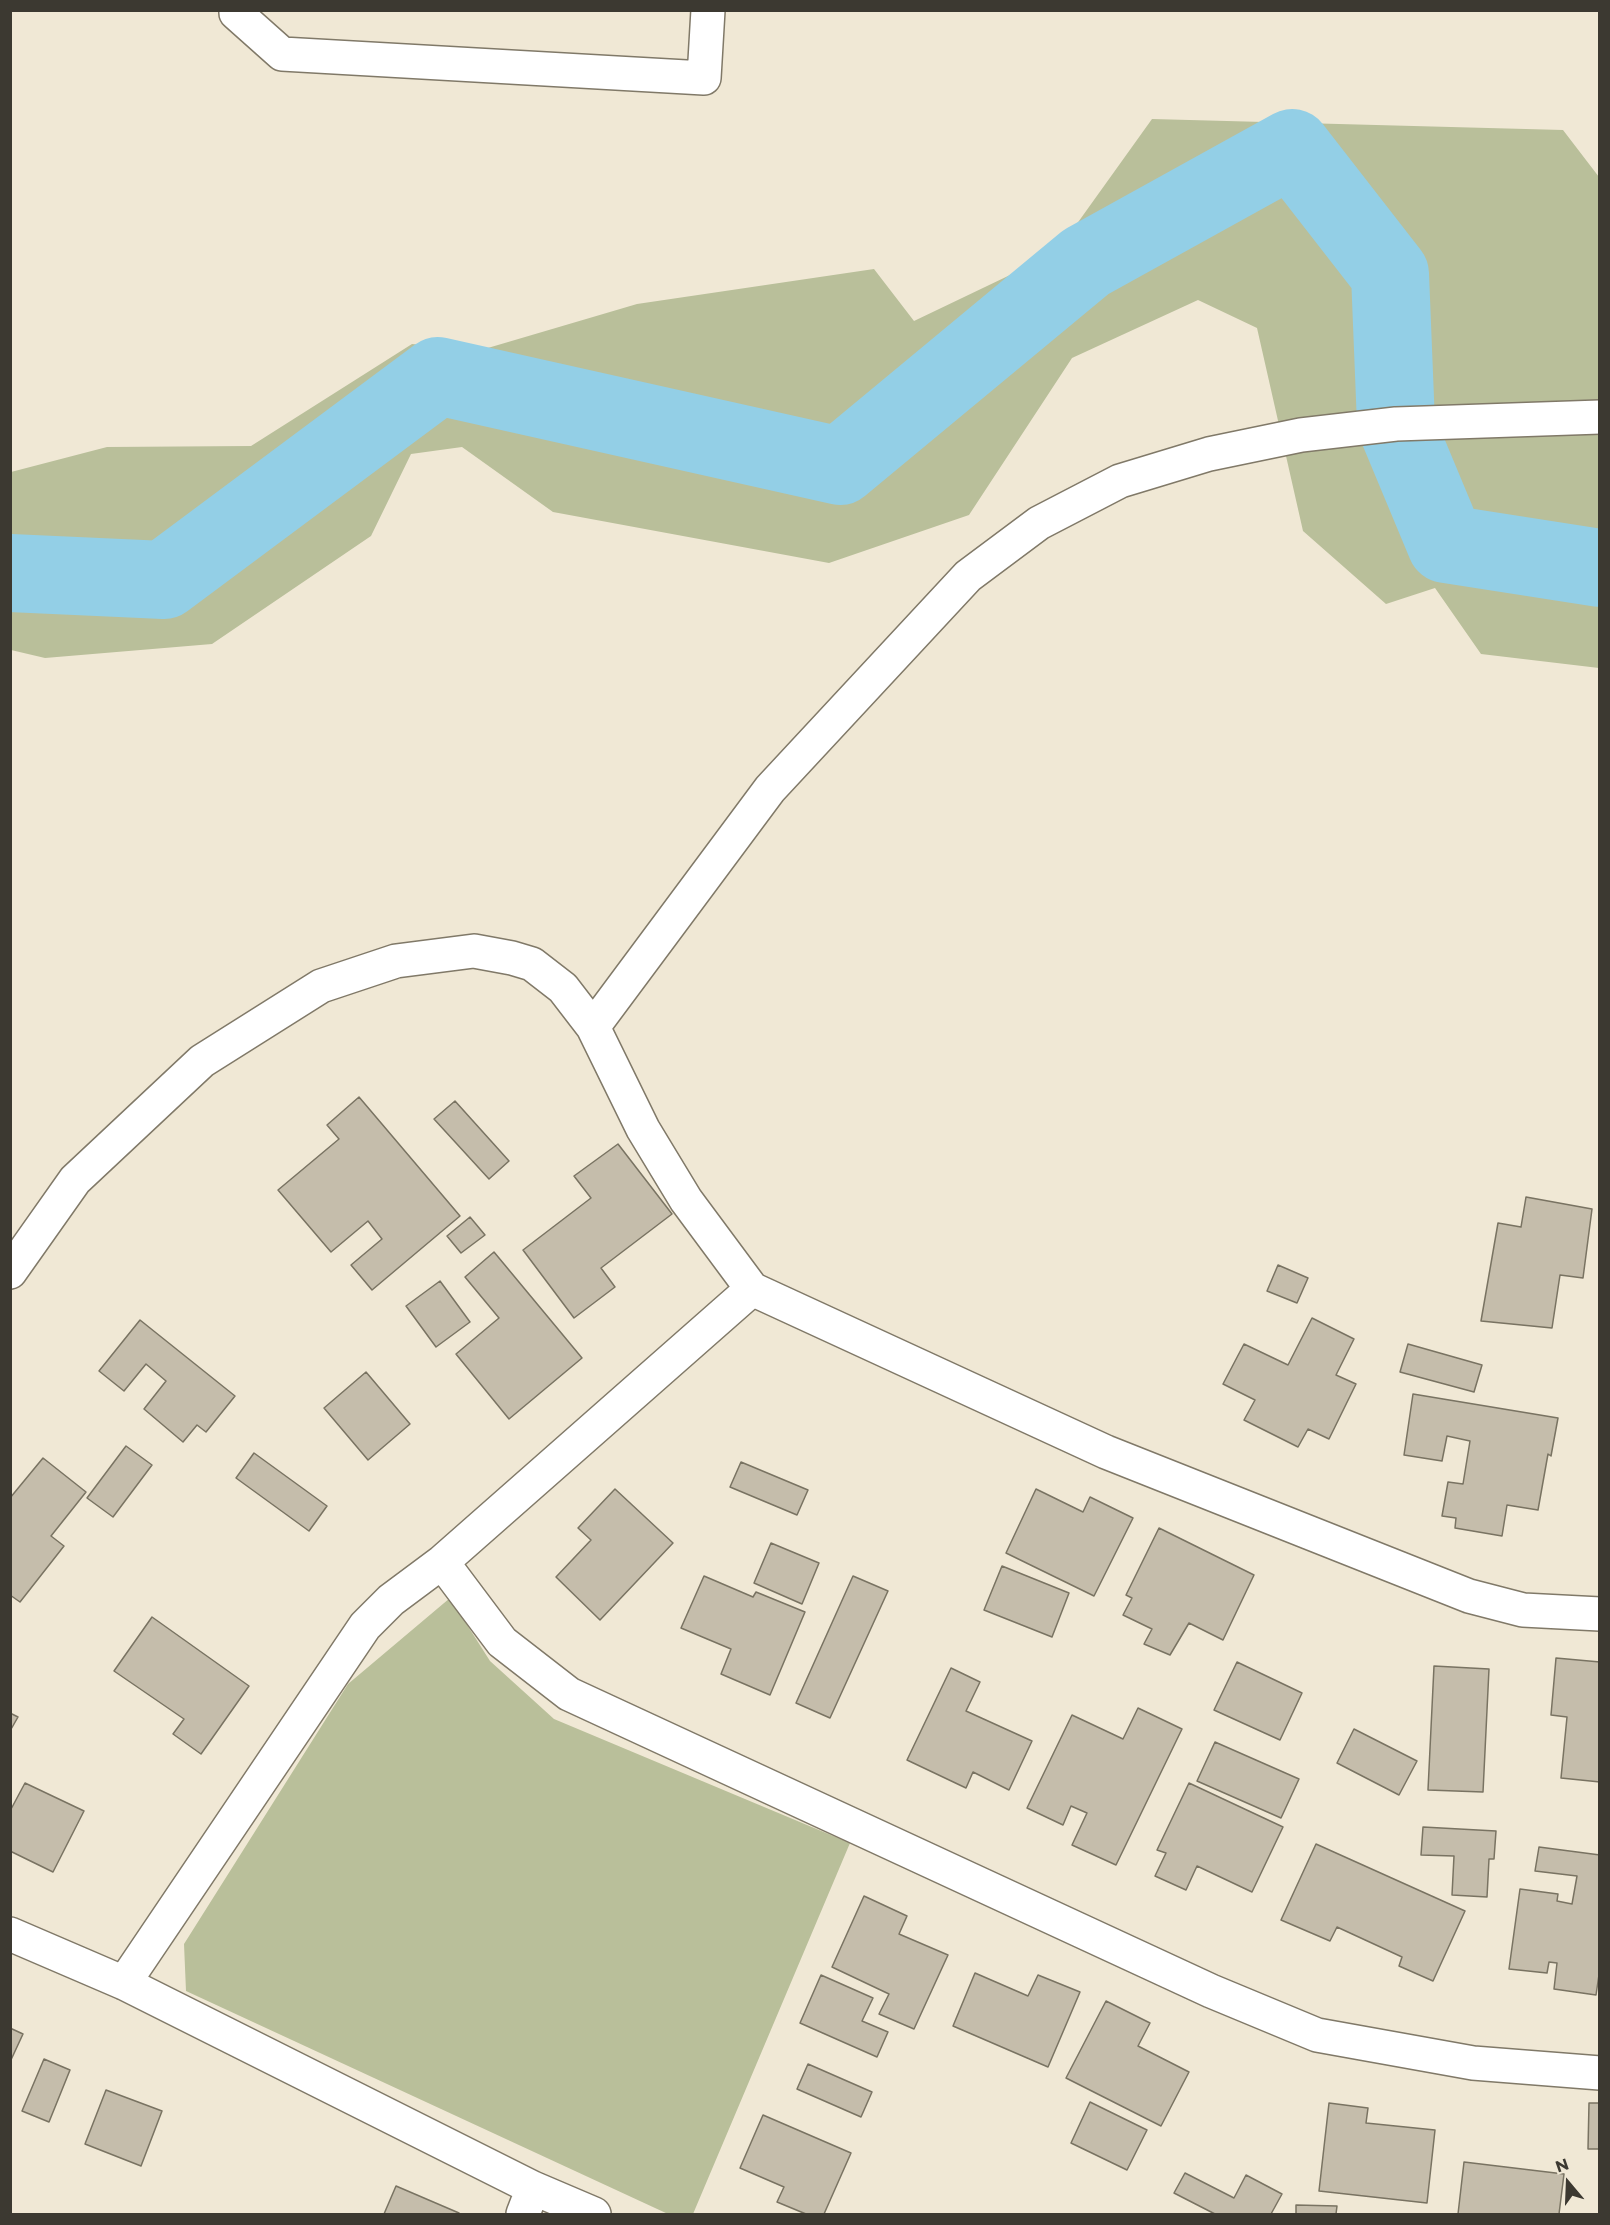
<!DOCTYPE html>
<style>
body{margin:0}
#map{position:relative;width:1610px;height:2225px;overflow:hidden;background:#f0e8d5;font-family:Montserrat,sans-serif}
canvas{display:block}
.frame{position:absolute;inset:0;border:12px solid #3c3931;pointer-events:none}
.north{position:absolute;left:1538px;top:2153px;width:60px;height:60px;-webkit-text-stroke:4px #f0e8d5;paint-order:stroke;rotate:341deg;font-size:16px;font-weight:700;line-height:24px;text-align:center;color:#3c3931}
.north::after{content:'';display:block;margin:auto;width:21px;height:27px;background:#3c3931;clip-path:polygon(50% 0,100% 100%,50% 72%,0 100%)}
</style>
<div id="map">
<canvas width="1610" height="2225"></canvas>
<div class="frame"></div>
<div class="north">N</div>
</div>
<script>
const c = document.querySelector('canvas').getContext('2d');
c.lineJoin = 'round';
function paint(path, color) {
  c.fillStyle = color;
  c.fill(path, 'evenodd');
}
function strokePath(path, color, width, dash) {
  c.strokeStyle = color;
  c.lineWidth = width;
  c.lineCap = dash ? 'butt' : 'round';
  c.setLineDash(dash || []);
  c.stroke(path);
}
paint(new Path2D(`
 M1152 119 1563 130 1599 177V668L1481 654 1435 588 1386 604 1303 531 1257 328 1198 300 1072 358 969 515 829 563 553 512 462 447 411 454 371 536 212 644 45 658 11 650V472L107 447 251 446 412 344 481 350 637 304 874 269 914 321 1056 253Z
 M450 1598 490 1661 554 1719 850 1843 693 2214H668L186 1991 184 1944 348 1684Z`), '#b9bf9a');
strokePath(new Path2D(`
 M10 573 164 580 438 376 840 466 1086 262 1292 148 1390 274 1396 424 1446 544 1600 568`), '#93cfe6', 78);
const building = new Path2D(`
 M359 1097 460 1216 372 1290 351 1265 382 1239 368 1221 331 1252 278 1190 339 1139 327 1125Z
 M455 1101 509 1161 489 1179 434 1119Z
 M618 1144 672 1214 601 1268 615 1287 574 1318 523 1250 591 1198 574 1176Z
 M1526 1197 1592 1209 1583 1278 1560 1275 1552 1328 1481 1321 1498 1223 1521 1227Z
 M470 1217 485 1235 461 1253 447 1236Z
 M494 1252 582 1358 509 1419 456 1354 499 1318 465 1277Z
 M1278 1265 1308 1278 1297 1303 1267 1291Z
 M440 1281 470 1322 436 1347 406 1306Z
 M1312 1318 1354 1339 1336 1375 1356 1384 1329 1439 1308 1429 1298 1447 1244 1420 1255 1400 1223 1384 1244 1344 1288 1365Z
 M140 1320 235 1396 206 1432 197 1425 183 1442 144 1409 166 1381 146 1364 124 1391 99 1371Z
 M1408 1344 1482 1365 1474 1392 1400 1372Z
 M366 1372 410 1424 368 1460 324 1408Z
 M1413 1394 1558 1418 1551 1456 1548 1454 1538 1510 1507 1505 1502 1536 1455 1528 1456 1518 1442 1516 1448 1482 1463 1484 1470 1441 1447 1436 1442 1461 1404 1455Z
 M126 1446 152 1465 113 1517 87 1498Z
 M254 1453 327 1506 309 1531 236 1478Z
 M43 1458 86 1492 51 1536 64 1546 20 1602 10 1595V1498Z
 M741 1462 808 1490 797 1515 730 1487Z
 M615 1489 673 1543 600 1620 556 1577 591 1540 578 1528Z
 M1036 1489 1083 1512 1090 1497 1133 1518 1094 1596 1006 1553Z
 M1159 1528 1254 1575 1223 1640 1189 1623 1170 1655 1144 1644 1152 1629 1123 1615 1132 1598 1126 1595Z
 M771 1543 819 1563 802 1604 754 1583Z
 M1002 1566 1069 1593 1052 1637 984 1610Z
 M704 1576 753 1597 756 1592 805 1612 770 1695 721 1674 731 1649 681 1628Z
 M853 1576 888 1591 830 1718 796 1703Z
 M152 1617 249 1686 201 1754 173 1734 184 1719 114 1671Z
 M1556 1658 1600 1662V1782L1561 1778 1567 1717 1551 1715Z
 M1237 1662 1302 1693 1280 1740 1214 1710Z
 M1434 1666 1489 1669 1483 1792 1428 1790Z
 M951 1668 980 1682 966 1711 1032 1741 1009 1790 973 1772 966 1788 907 1760Z
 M1138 1708 1182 1729 1116 1865 1072 1845 1087 1813 1071 1806 1063 1825 1027 1808 1072 1715 1123 1739Z
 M10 1713 18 1717 10 1731Z
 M1354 1729 1417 1761 1399 1795 1337 1763Z
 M1215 1742 1299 1779 1281 1818 1197 1781Z
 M25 1783 84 1811 53 1872 10 1851V1811Z
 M1189 1783 1283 1827 1252 1892 1197 1866 1186 1890 1155 1876 1166 1853 1157 1850Z
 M1423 1827 1496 1831 1494 1859H1489L1487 1897 1452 1895 1454 1856 1421 1855Z
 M1316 1844 1465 1911 1433 1981 1399 1966 1402 1957 1337 1927 1330 1941 1281 1920Z
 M1539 1847 1600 1855V1968L1596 1995 1554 1989 1557 1963 1549 1962 1547 1973 1509 1969 1520 1889 1558 1894 1557 1901 1572 1904 1577 1876 1535 1871Z
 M864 1896 907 1916 899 1934 948 1955 914 2029 879 2014 889 1994 832 1967Z
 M975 1973 1028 1996 1038 1975 1080 1992 1048 2067 953 2026Z
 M821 1975 873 1998 862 2021 888 2032 877 2057 800 2023Z
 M1106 2001 1150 2023 1138 2046 1189 2072 1161 2126 1066 2078Z
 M10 2028 23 2034 10 2062Z
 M44 2059 70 2070 49 2122 22 2111Z
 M808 2064 872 2092 861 2117 797 2089Z
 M106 2090 162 2111 141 2166 85 2144Z
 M1090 2102 1147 2130 1127 2170 1071 2143Z
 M1329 2103 1368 2108 1366 2123 1435 2130 1427 2203 1319 2191Z
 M1589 2103H1600V2149H1588Z
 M763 2115 851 2153 824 2214H806L777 2202 784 2187 740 2168Z
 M1464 2162 1564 2174 1559 2214H1458Z
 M1185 2173 1234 2198 1246 2175 1282 2194 1271 2214H1215L1174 2193Z
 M396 2186 459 2213V2214H384Z
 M1296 2205 1337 2206 1336 2214H1296Z`);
paint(building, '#c5bdab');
strokePath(building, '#797362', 1.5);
const minor = new Path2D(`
 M236 10V13L282 54 704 78 708 10
 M593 1027 770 789 968 576 1039 523 1120 481 1209 454 1301 435 1396 424 1600 417
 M10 1272 75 1180 202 1061 321 986 396 961 474 951 512 958 532 964 563 988 593 1027 643 1129 686 1200 752 1289 442 1562 391 1600 365 1626 124 1983
 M752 1289 1106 1452 1469 1596 1523 1610 1600 1614
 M442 1562 502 1642 569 1694 1211 1991 1317 2035 1473 2063 1600 2073
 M10 1934 124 1983 533 2188 594 2214
 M523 2214 533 2188`);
strokePath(minor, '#807968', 36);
strokePath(minor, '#fff', 33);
</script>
